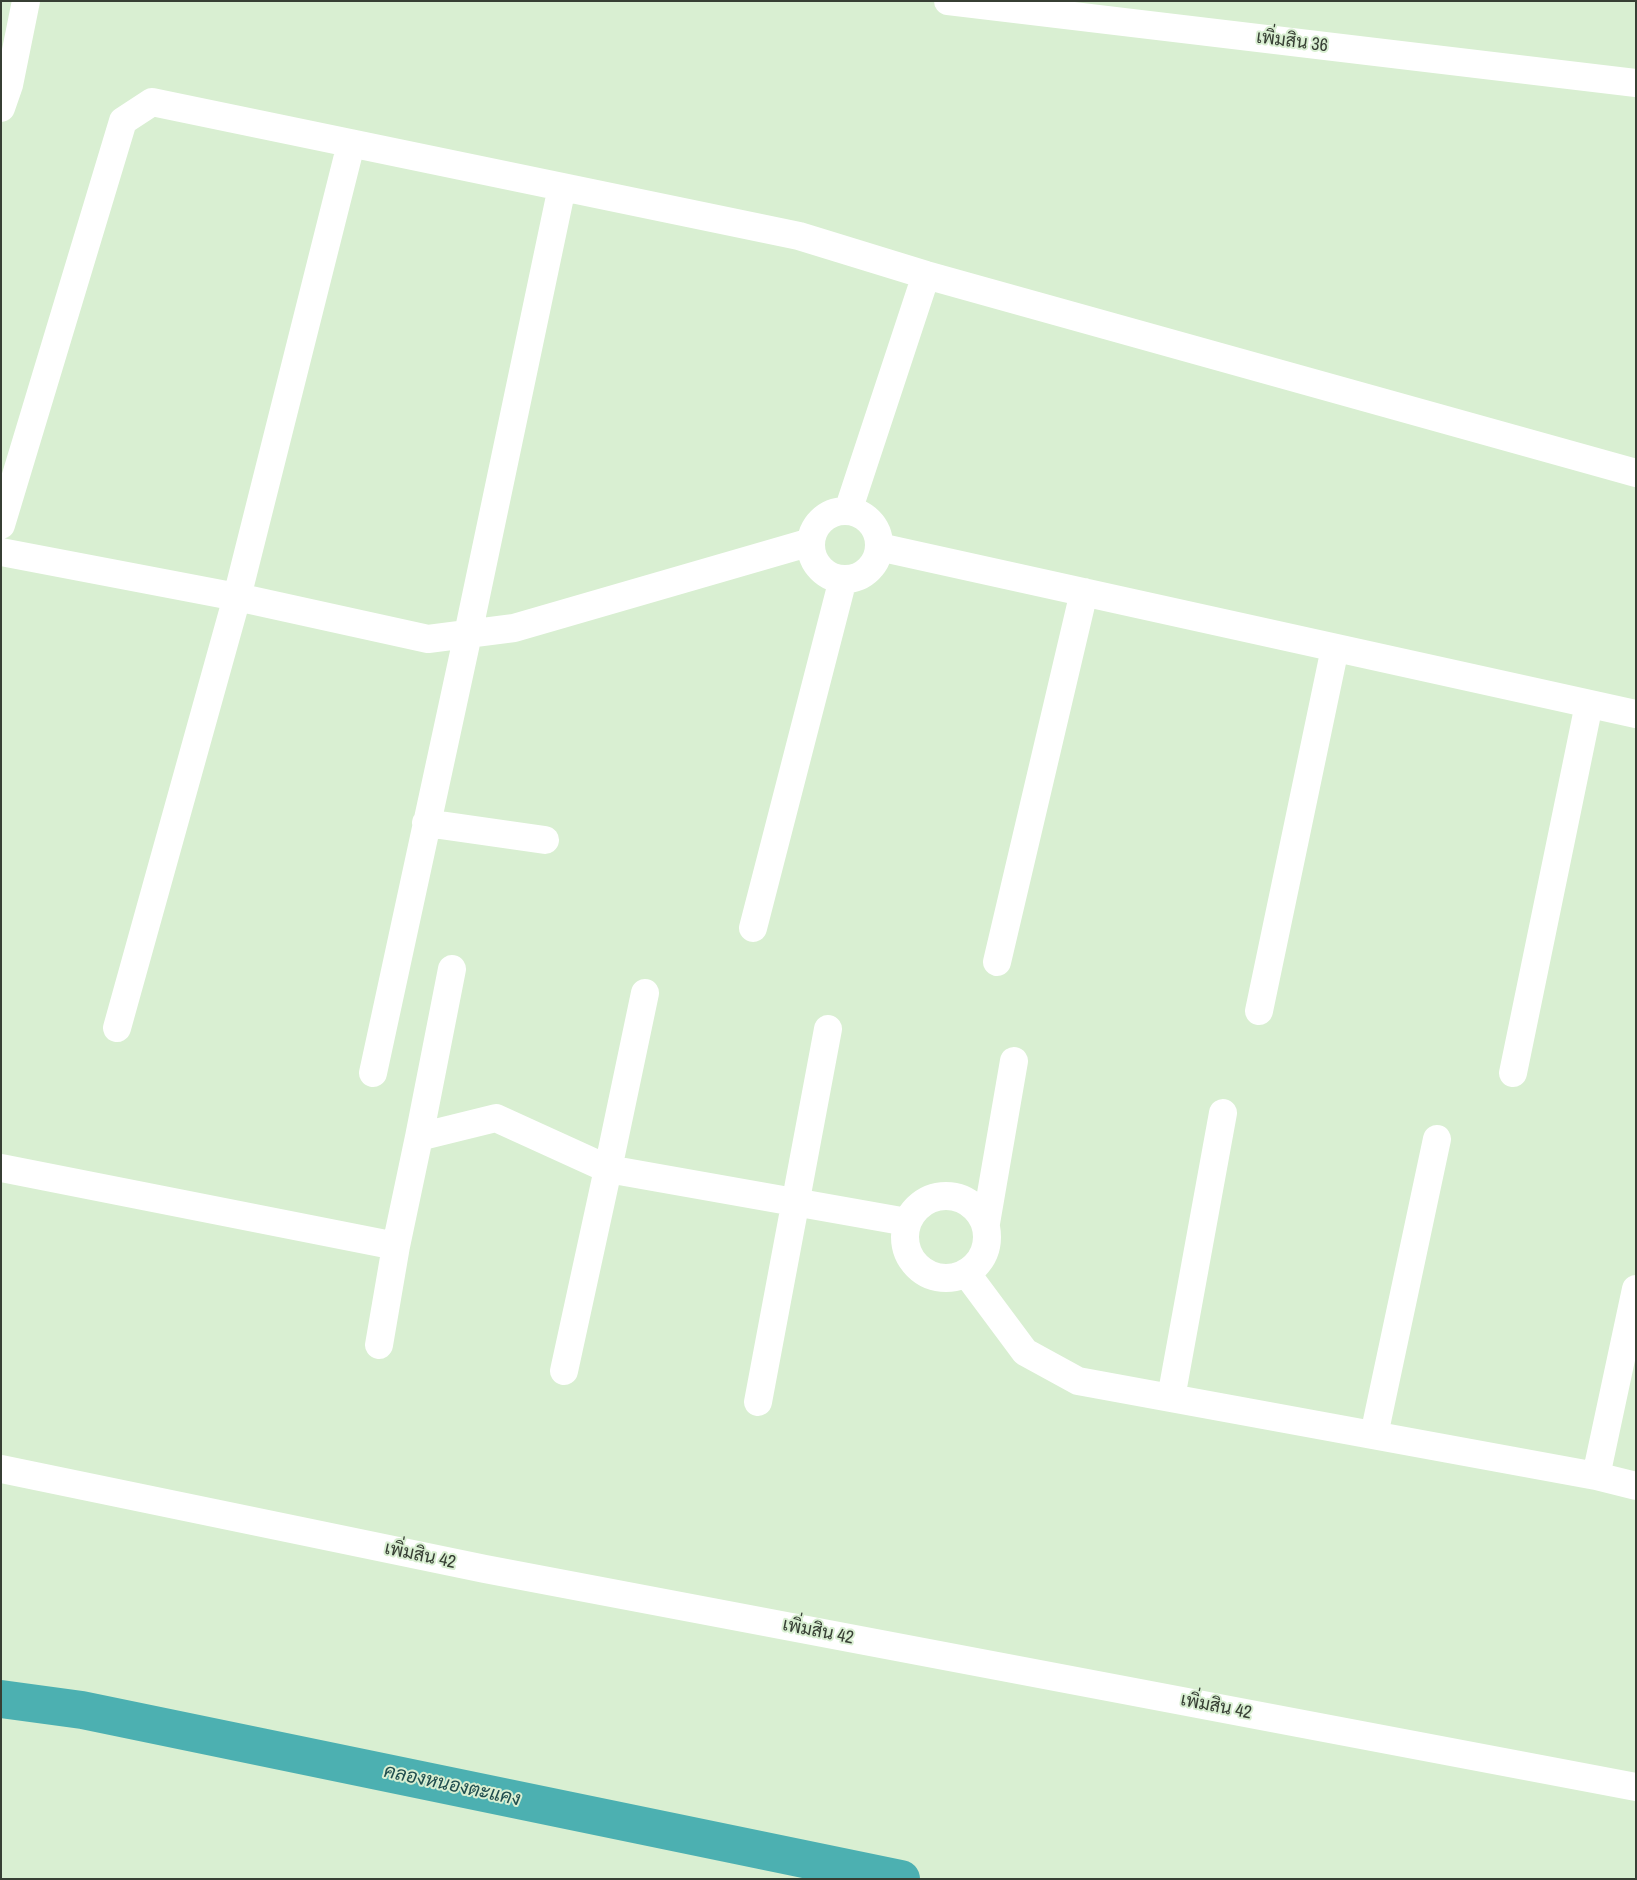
<!DOCTYPE html>
<meta charset="utf-8">
<style>
body{margin:0}
#map{position:relative;width:1637px;height:1880px;overflow:hidden;background:#d9efd2;font-family:"Archivo Narrow",sans-serif}
canvas{display:block}
.frame{position:absolute;inset:0;border:2px solid #373f34;pointer-events:none}
</style>
<div id="map">
<canvas width="1637" height="1880"></canvas>
<div class="frame"></div>
</div>
<script>
const c = document.querySelector('canvas').getContext('2d');
c.lineJoin = 'round';
function strokePath(path, color, width, dash) {
  c.strokeStyle = color;
  c.lineWidth = width;
  c.lineCap = dash ? 'butt' : 'round';
  c.setLineDash(dash || []);
  c.stroke(path);
}
function write(font, color, halo, rows, align = 'center') {
  c.font = font + ' "Archivo Narrow",Sarabun,sans-serif';
  c.lineWidth = 4;
  c.setLineDash([]);
  c.textBaseline = 'middle';
  c.strokeStyle = halo;
  c.fillStyle = color;
  for (const [text, x, y, turn = 0] of rows) {
    c.save();
    c.translate(x, y);
    c.rotate((+turn || 0) * Math.PI / 180);
    c.textAlign = isNaN(turn) ? turn : align;
    if (halo) c.strokeText(text, 0, 0);
    c.fillText(text, 0, 0);
    c.restore();
  }
}
strokePath(new Path2D(`
 M1 1699 82 1710 901 1879`), '#4cb0b1', 38);
strokePath(new Path2D(`
 M948 1 1636 83
 M1 108 9 85 26 1
 M848 511 926 275
 M811 545a34 34 0 1 1 68 0a34 34 0 1 1-68 0Z
 M1 525 123 121 152 102 799 236 926 275 1636 473
 M879 547 1636 714
 M1 552 237 597 428 639 514 628 811 542
 M426 823 545 840
 M753 928 843 579
 M997 962 1084 592
 M1259 1011 1335 648
 M117 1028 237 597 351 144
 M373 1073 468 634 562 187
 M1513 1073 1589 704
 M419 1137 452 969
 M1 1168 396 1246 419 1137 496 1118 608 1169 907 1222
 M905 1237a41 41 0 1 1 82 0a41 41 0 1 1-82 0Z
 M986 1223 1014 1061
 M967 1274 1025 1352 1078 1381 1596 1476
 M1636 1289 1596 1476 1636 1486
 M379 1345 396 1246
 M564 1371 608 1169 645 993
 M1171 1398 1223 1113
 M758 1402 828 1029
 M1374 1435 1437 1139
 M1 1469 485 1569 1636 1787`), '#fff', 28);
write('18px', '#373f34', '#d9efd2', [
 ["เพิ่มสิน 36",1292,42,7],
 ["เพิ่มสิน 42",420,1556,12],
 ["เพิ่มสิน 42",818,1632,11],
 ["เพิ่มสิน 42",1216,1707,11]
]);
write('italic 19px', '#204d4e', '#d9efd2', [
 ["คลองหนองตะแคง",452,1786,12]
]);
</script>
